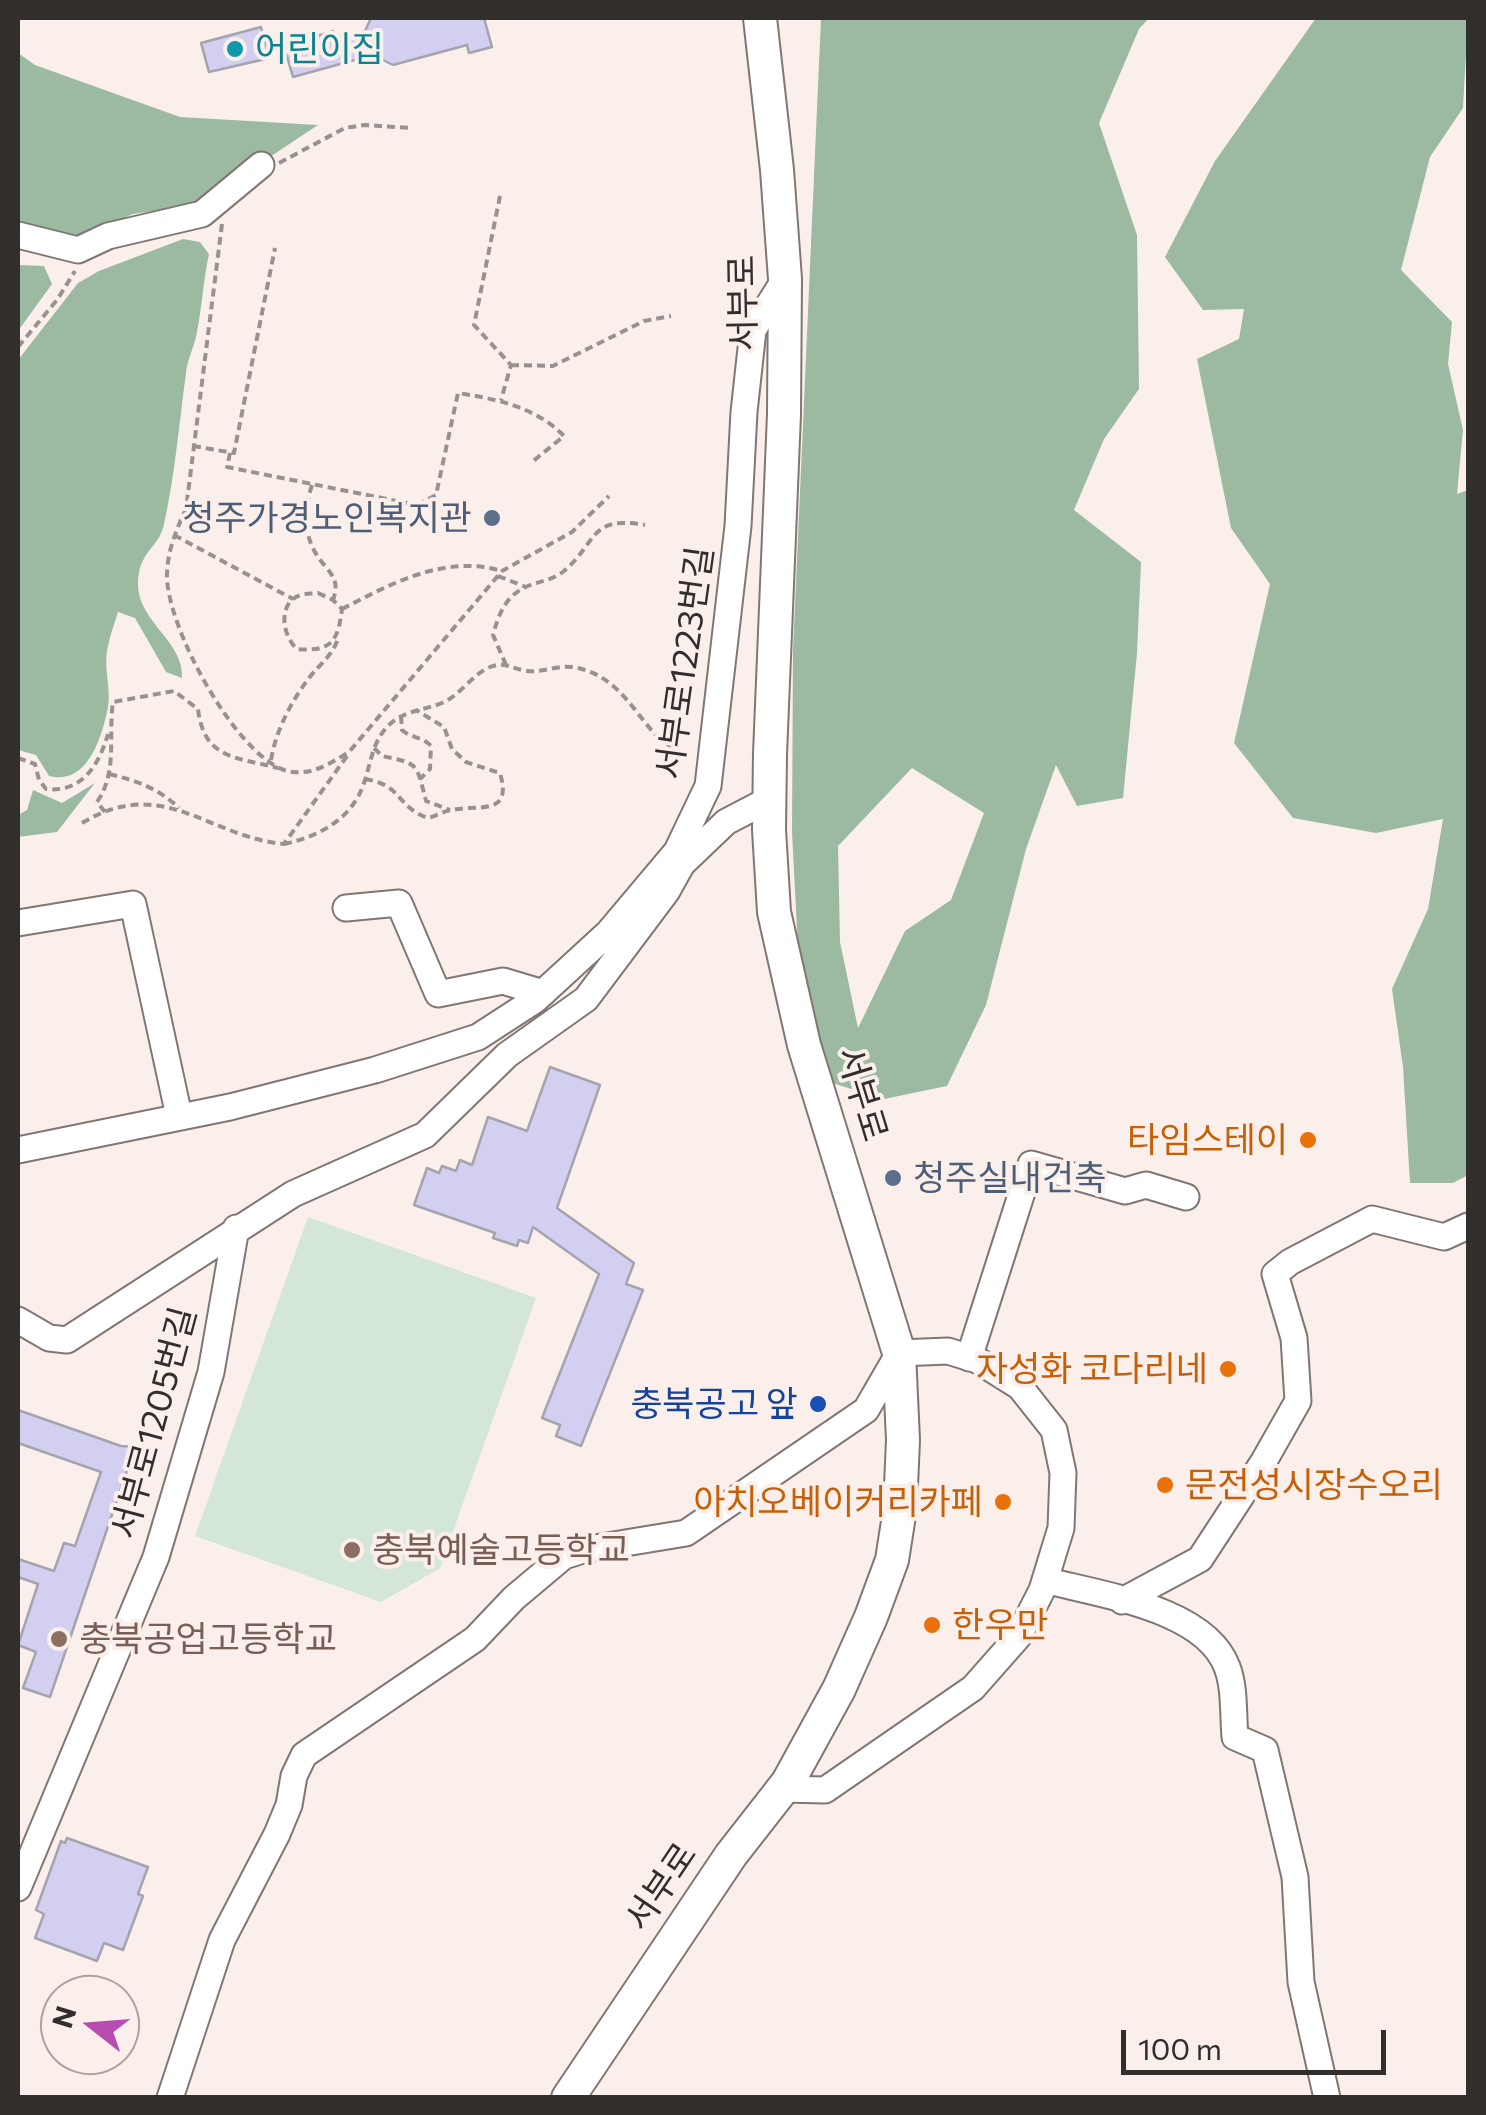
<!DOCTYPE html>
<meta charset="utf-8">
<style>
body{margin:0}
#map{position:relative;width:1486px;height:2115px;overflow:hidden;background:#fbefeb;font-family:Commissioner,sans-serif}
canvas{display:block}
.frame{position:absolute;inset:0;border:20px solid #322e2c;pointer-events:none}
.north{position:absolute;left:40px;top:1975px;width:100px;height:100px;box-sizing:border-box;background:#fbefeb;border:2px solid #aba29f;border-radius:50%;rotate:287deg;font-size:28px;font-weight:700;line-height:40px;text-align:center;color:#322e2c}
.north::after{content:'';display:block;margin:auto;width:35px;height:45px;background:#b54cae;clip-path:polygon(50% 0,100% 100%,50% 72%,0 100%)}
.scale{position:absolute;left:1121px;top:2030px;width:265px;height:45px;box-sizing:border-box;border:5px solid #322e2c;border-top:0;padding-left:12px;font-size:30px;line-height:35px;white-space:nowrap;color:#322e2c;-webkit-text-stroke:8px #fbefeb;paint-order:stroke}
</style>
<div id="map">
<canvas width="1486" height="2115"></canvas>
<div class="frame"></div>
<div class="north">N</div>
<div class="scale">100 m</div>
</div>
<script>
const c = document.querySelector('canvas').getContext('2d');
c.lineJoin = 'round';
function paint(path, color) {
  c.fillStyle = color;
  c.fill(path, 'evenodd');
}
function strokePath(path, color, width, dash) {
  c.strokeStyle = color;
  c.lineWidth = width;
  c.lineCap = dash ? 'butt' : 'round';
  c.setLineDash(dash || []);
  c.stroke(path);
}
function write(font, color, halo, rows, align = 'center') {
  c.font = font + ' Commissioner,"Noto Sans KR",sans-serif';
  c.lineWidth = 8;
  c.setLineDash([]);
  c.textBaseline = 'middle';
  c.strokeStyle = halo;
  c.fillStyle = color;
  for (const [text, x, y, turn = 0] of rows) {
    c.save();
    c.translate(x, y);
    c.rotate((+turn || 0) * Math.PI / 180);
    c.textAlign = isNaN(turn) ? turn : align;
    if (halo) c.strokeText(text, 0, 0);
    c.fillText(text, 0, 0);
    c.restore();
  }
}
paint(new Path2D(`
 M308 1217 536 1298 440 1568 381 1602 195 1536Z`), '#d4e6d7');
paint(new Path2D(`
 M821 18H1149L1139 29 1099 123 1137 235 1139 389 1104 439 1074 510 1141 562 1137 653 1123 798 1077 806 1056 765 1026 849 986 1005 947 1086 884 1099 832 1083 799 968 792 832 793 650ZM912 768 984 813 951 900 905 931 858 1028 840 942 838 846Z
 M1316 18H1468L1463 108 1430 157 1401 270 1452 322 1448 364 1463 430 1457 494 1468 490V1175L1453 1183H1410L1403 1067 1392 989 1428 909 1443 819 1376 833 1293 818 1234 743 1270 584 1231 528 1197 359 1239 339 1244 309 1203 310 1165 257 1215 161Z
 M18 53 35 65 180 117 318 125 199 204 133 214 73 240 18 223Z
 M183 239 200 242 209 254C203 281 202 309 196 337 193 349 187 361 186 373 179 424 175 475 164 524 159 549 138 550 138 585 139 623 184 641 182 678L166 672 135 618 118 612C114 625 109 638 107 651 104 669 111 689 108 707 102 738 87 786 49 776L36 755 18 750V360L78 283 99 271Z
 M18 265 44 266 52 284 18 331Z
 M95 783 57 832 18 837V815L27 810 33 790 62 803Z`), '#9cb9a2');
const building = new Path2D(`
 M371 18H484L492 47 469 53 467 45 393 65 373 55 293 77 286 53 316 45 314 37 333 31 336 39 365 31Z
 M261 27 270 58 209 72 201 43Z
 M550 1067 600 1085 557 1208 634 1263 626 1284 643 1290 581 1446 556 1436 560 1425 542 1418 599 1274 533 1227 528 1243 519 1240 517 1246 493 1238 495 1233 414 1205 427 1168 439 1173 442 1166 456 1171 460 1160 472 1165 488 1117 527 1131Z
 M18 1410 121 1446 135 1447 50 1697 23 1688 36 1652 18 1645 38 1584 18 1577V1559L54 1571 64 1543 75 1546 101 1472 18 1443Z
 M67 1838 148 1867 138 1894 143 1896 123 1950 104 1943 97 1961 35 1938 44 1914 36 1910 61 1841 65 1843Z`);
paint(building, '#d2cff1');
strokePath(building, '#a5a4ae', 2.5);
const minor = new Path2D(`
 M18 235 78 250 108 236 202 214 261 165
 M346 908 399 903 438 994 503 981 543 993
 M18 923 133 904 179 1116
 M18 1150 230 1107 375 1070 478 1037 535 1000 608 933 677 851 708 786 738 526 744 412 753 330 785 279
 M18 1320 49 1338 67 1340 293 1194 425 1135 507 1055 586 999 667 891 682 864 726 822 770 799
 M969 1358 1031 1164 1125 1191 1146 1185 1186 1197
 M1045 1580C1100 1595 1205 1608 1227 1667 1235 1687 1233 1715 1235 1737L1265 1750 1295 1877 1301 1982 1327 2098
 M1122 1601 1200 1559 1264 1461 1298 1401 1294 1338 1275 1274 1290 1262 1372 1219 1444 1237 1468 1226
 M18 1888 156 1557 211 1372 236 1228
 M170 2098 222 1940 277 1834 289 1805 294 1776 304 1755 475 1639 514 1598 564 1556 583 1550 686 1533 866 1410 899 1353 948 1351 977 1360 1020 1387 1054 1430 1063 1473 1061 1528 1042 1590 1018 1637 973 1688 825 1790 782 1789`);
const major = new Path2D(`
 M568 2098 731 1855 788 1782 839 1689 871 1617 892 1560 900 1509 903 1440 899 1353 804 1045 774 912 769 830 770 754 784 414 785 279 777 170 760 18`);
strokePath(minor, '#807672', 29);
strokePath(major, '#807672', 36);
strokePath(new Path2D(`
 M279 163 345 128 365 125 410 128
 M500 196 474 325 511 365 501 400
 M222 224 186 509C176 530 167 552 167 576 167 627 234 752 284 770 309 778 329 764 349 752L502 571 572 532 609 496
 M18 347 57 300 75 271
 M511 365 553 366 644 321 671 316
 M193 446 234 453 275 248
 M230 453 227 467 417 505 436 495 458 393C496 399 536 407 564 436L532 462
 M312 485C304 509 303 535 318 557 329 573 341 578 333 600
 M174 535 293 599
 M498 576 526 587
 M318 593 333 600 342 609C338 641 332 652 297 649 282 636 277 602 301 595 307 593 312 594 318 593Z
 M342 609C391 584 444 554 502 571
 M506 665 493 635C499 613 506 595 528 586 540 581 553 580 564 571 598 542 589 515 645 525
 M401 716 402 730C411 738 423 737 431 746L430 769 420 779
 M374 748 382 756C419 764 416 762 426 801L450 810
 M18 758 35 764 39 780 46 789C82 793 99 765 108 734
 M271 760C276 730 291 702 309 678 320 664 332 656 338 639
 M109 774C137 781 158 788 179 808
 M365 779C403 785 396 807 428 818 436 816 444 811 452 810 479 804 513 817 500 773L466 762 452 749 444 727 416 710
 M105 812 97 802C118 772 108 736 113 702L174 691 198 709C204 760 237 757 278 768
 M82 823C163 774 208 837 284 844L347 756
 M284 844C320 836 352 819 364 783 371 763 372 743 387 727 403 710 422 711 442 703 461 695 471 675 490 667 505 661 513 669 527 671 541 673 557 665 572 667 613 673 629 704 653 732 657 737 664 741 670 746L664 759`), '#99918e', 4, [8, 5]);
strokePath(minor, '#fff', 25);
strokePath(major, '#fff', 32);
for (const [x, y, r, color] of [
 [235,49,10,"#0f9aa8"],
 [492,518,10,"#5c6f8a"],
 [1308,1140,10,"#e8710a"],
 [893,1178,10,"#5c6f8a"],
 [1228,1369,10,"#e8710a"],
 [818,1404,10,"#1a4fb4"],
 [1165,1485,10,"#e8710a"],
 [1003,1502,10,"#e8710a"],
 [352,1550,10,"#8d6e63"],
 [932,1625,10,"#e8710a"],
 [59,1639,10,"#8d6e63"]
]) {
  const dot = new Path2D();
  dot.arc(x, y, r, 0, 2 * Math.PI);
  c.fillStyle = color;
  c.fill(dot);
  strokePath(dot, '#fbefeb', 4);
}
write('35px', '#0d838f', '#fbefeb', [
 ["어린이집",255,49]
], 'left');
write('35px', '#322e2c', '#fbefeb', [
 ["서부로",743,303,-91],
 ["서부로1223번길",685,663,-82],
 ["서부로",862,1094,73],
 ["서부로1205번길",154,1423,-75],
 ["서부로",661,1887,-56]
]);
write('35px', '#4e5e75', '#fbefeb', [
 ["청주가경노인복지관",472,518],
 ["청주실내건축",913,1178,"left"]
], 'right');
write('35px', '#c56008', '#fbefeb', [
 ["타임스테이",1288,1140],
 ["자성화 코다리네",1208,1369],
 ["문전성시장수오리",1185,1485,"left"],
 ["아치오베이커리카페",983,1502],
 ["한우만",952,1625,"left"]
], 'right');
write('35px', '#164399', '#fbefeb', [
 ["충북공고 앞",798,1404]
], 'right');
write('35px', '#785e54', '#fbefeb', [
 ["충북예술고등학교",372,1550],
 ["충북공업고등학교",79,1639]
], 'left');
</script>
